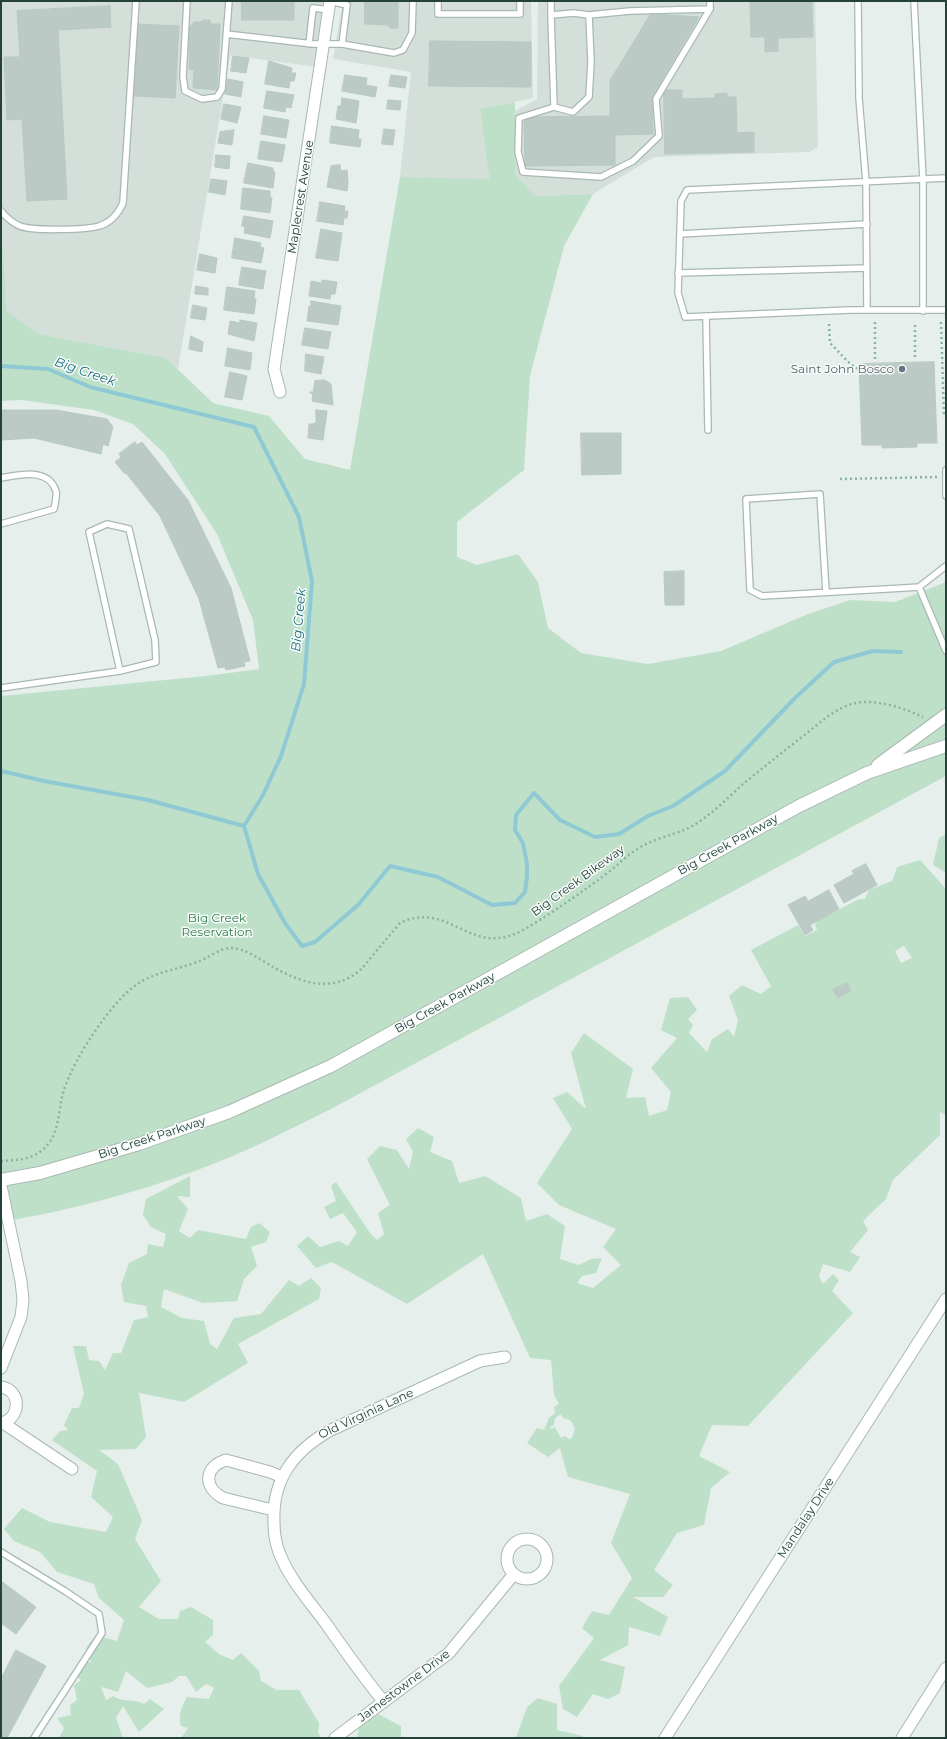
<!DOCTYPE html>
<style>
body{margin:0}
#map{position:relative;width:947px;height:1739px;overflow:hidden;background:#e6efeb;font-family:Montserrat,sans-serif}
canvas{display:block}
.frame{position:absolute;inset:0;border:2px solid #24423a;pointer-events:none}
</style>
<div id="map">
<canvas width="947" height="1739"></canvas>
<div class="frame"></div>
</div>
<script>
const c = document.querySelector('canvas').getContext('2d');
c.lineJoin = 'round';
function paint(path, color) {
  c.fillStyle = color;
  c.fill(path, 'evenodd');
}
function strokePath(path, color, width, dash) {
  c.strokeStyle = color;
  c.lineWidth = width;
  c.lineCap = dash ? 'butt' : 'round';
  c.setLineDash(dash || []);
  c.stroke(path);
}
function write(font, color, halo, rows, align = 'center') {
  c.font = font + ' Montserrat,sans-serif';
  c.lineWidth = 3;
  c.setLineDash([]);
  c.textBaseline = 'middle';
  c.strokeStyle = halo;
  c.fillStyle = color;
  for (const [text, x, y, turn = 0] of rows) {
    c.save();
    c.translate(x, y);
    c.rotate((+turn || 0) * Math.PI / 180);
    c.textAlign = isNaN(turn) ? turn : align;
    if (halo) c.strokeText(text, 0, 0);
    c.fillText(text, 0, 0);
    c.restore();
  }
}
paint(new Path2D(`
 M1 1H326L316 67 230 55 178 369 166 358 39 334 7 311 3 248 1 243Z
 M343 1H531L533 98 480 109 489 180 400 177 411 72 333 59Z
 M538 1H815L818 147 809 152 654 157 593 194 535 196 515 174 513 112 537 99Z`), '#d4dfda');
paint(new Path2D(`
 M515 102V174L535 196 593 194 564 246 530 376 524 470 457 522V557L477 565 518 554 538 582 548 628 581 653 648 664 721 651 808 614 850 600 895 602 946 582V776L331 1109C287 1131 242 1154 195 1171 132 1194 67 1211 1 1222V696L206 676 259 669 253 620 217 534 165 454 133 424 94 410 21 400 1 401V243L3 248 7 311 39 334 166 358 213 403 269 416 305 459 350 470 400 177 489 179 480 109Z
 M946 834V873L933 865 939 838Z
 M920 860 946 889V1097L945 1099 946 1115 940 1112V1135L893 1180 886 1199 863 1221 868 1230 850 1252 860 1257 850 1272 823 1264 819 1276 823 1284 833 1274 839 1280 832 1291 853 1313 748 1426 712 1425 699 1456 730 1472 711 1488 704 1525 677 1533 654 1570 673 1585 663 1597H633L668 1617 660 1636 629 1627 628 1645 600 1660 625 1667 620 1693 608 1699 593 1694 577 1717 563 1709 559 1686 594 1638 582 1628 592 1611 609 1615 632 1578 611 1543 630 1494 568 1477 560 1448 548 1457 527 1443 537 1428 544 1430 549 1418 555 1413 554 1407 559 1404 554 1395 551 1360 530 1358 483 1254 407 1304 332 1262 316 1268 297 1246 308 1236 320 1247 339 1241 348 1246 357 1232 343 1213 330 1219 324 1207 336 1201 331 1186 336 1182 370 1233 377 1240 384 1234 378 1213 390 1205 367 1159 380 1146 397 1150 409 1169 413 1152 406 1139 418 1128 434 1137 430 1152 452 1161 459 1183 485 1176 521 1198 526 1221 547 1214 565 1226 560 1259 579 1265 591 1259 602 1258 596 1273 582 1276 577 1283 593 1288 621 1265 603 1247 616 1229 559 1205 537 1183 572 1129 553 1098 567 1092 586 1109 571 1053 584 1033 633 1069 626 1098 645 1097 649 1116 667 1110 671 1092 651 1068 677 1038 661 1030 670 998 688 997 697 1010 688 1019 693 1025 689 1033 707 1052 712 1039 728 1029 734 1037 738 1020 729 996 742 985 761 994 771 986 751 950 798 925 805 936 817 930 815 925 817 921 859 899H865L869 890 892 881 897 867ZM904 946 912 958 901 963 895 951ZM847 983 851 991 838 998 834 991ZM561 1414 563 1418 570 1420 575 1428 572 1438 569 1439 565 1436 561 1438 555 1427 551 1429 550 1427 554 1425 555 1418Z
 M190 1176V1197L177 1196 188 1209 179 1231 190 1238 198 1230 246 1239 251 1227 259 1223 270 1232 266 1242 251 1247 257 1266 244 1279 237 1301 203 1303 164 1289 161 1307 182 1318 204 1321 210 1344 217 1349 234 1318 261 1314 289 1280 299 1286 311 1278 321 1288 319 1299 238 1344 248 1363 184 1402 139 1393 146 1437 136 1449 99 1450 118 1464 142 1520 135 1539 161 1581 139 1607 159 1619H178L180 1611 191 1607 213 1620V1635L205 1642 219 1654 233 1660 241 1653 259 1671 261 1681 277 1690H299L319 1723 318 1732 321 1738H181L188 1728 181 1726C178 1715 181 1707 187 1697L209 1699 214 1688 206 1684 196 1692 186 1676H179L172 1682 147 1688 126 1671 118 1692 101 1687 106 1700 113 1696C123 1703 134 1698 144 1704L150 1699 164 1709 139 1732 123 1706 116 1718 123 1738H59L64 1728 57 1718 71 1715 70 1705 77 1700 74 1685 81 1680 77 1677 84 1662H91L86 1648 96 1635 117 1641 124 1620 99 1598 94 1584 57 1572 40 1552 14 1541 4 1529 22 1508 50 1522 106 1532 113 1517 91 1497 97 1471 52 1440 60 1431 68 1430 64 1425 72 1408H79L84 1394 73 1346H86L89 1360 99 1361 105 1370 113 1353H121L134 1320 148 1317 146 1306 124 1302 121 1285 129 1263 147 1254 148 1244 163 1247 166 1234 151 1227 143 1215 146 1199Z
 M538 1698 557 1704V1730L583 1736 582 1738H516L527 1707Z
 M378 1714 401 1726V1738H357L359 1727Z`), '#bfe0c8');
strokePath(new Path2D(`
 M1 366 48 369 90 387 254 427 299 517 312 581 304 684 281 756 263 795 244 826 148 800 44 781 1 771
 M244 826 258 874 285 923 302 946 315 942 358 905 390 866 438 877 492 905 515 903 525 892 527 876V864L523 843 515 830 516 815 534 793 560 820 595 837 619 834 648 816 673 806 725 771 795 698 834 662 873 651 901 652`), '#8ec9d4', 4);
const building = new Path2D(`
 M242 1H294V20H242Z
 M365 1H398V28H390L388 25 365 24Z
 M812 1 813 37 778 38V51L765 52V37H751L750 2Z
 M110 6 111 27 58 30 67 199 27 201 22 119 7 120 4 57H20L17 11Z
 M651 14 699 17 652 97 653 134 615 135V165L525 166 524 117 610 116V81Z
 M203 20H210L211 24H220L217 90 193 88 194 70 189 69 190 27 194 22H201Z
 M138 24 179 26 175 98 134 96Z
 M430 41 531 42V87L429 86Z
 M233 56 249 58 246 73 231 71Z
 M269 61 292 68 291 73H296L294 81H290L289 88 265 84Z
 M345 75 367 78 366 85 377 87 375 97 342 91Z
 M391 75 407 77 405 88 389 86Z
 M228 79 243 82 241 97 225 94Z
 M664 90H682V99L715 98V94L727 93V97H736L737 133 754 132V152L665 154Z
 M267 91 294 95 291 108 286 107 285 112 264 108Z
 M342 98 359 101 356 123 336 119 338 106H341Z
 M388 100 401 101 400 110 387 109Z
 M224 104 241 107 237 123 221 119Z
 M264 116 289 120 286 138 261 134Z
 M332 126 359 130 358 139H361L360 147 330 143Z
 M384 129 395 130 393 145 382 144Z
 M234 130 232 145 218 143 220 132Z
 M261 141 285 145 282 162 258 159Z
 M216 155 230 156 229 169 215 167Z
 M248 163 273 168V171L275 172 273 188 244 183Z
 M340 165 341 171 347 170 348 182 347 191 327 187 331 166Z
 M211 179 227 181 225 195 209 192Z
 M243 188 270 191V197L272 198 270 213 241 209Z
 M320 202 345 206 344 211H348L347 218H344L343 225 317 221Z
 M244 216 273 221 270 238 244 233 245 227 242 226Z
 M321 229 342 233 338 261 316 258Z
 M235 238 261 243 260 247 264 248 261 263 232 258Z
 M200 254 217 258 215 273 197 270Z
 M242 267 266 271 263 289 239 285Z
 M322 280 337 282 335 294H331L330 299 309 296 311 281 322 283Z
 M196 286 208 288V295L195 294Z
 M227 287 255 291 254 298 256 299 254 314 224 310Z
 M311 301 341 306 338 325 307 321 309 306H311Z
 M193 305 207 308 205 320 191 318Z
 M240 320 257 323 254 341 228 334 230 321 240 323Z
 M305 328 331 332 328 349 302 345Z
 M191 336 203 342 202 352 189 349Z
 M228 348 252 353 250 370 225 366Z
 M306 354 324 357 321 374 305 371Z
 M934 362 937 443H917V447L882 448V445H862L859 364Z
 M230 372 247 376 242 400 225 397Z
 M325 380 331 384 333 405 312 401 313 394 310 393V392H313L315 381Z
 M1 410H56L107 419 113 427 108 446 103 444 101 454 34 438 1 440Z
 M316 410 327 411 323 440 308 438 309 424H313L316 422Z
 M581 433H621V474L582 475Z
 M135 442 137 445 142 442 188 500 231 588 250 661 244 662 245 666 226 670 225 667 218 668 199 599 160 516 126 473 125 474 115 462 121 457 119 454Z
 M684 571V605H665L664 572Z
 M866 864 877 885 844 903 834 885 854 874 852 871Z
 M829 890 839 909 810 925 813 930 805 935 788 905 805 896 808 901Z
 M847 983 851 991 838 998 833 990Z
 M1 1581 36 1607 16 1634 1 1623Z
 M16 1650 46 1666 7 1738H1V1679Z`);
paint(building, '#bbcac4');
strokePath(building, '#b8c9c2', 1);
const service = new Path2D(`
 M187 1 183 77 185 91 202 99 217 97 222 89 229 1
 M330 1 347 5 342 44
 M438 1V14H520V1
 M551 1V15L554 107 573 112 589 97 591 62 589 15 574 13 551 15
 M858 1 859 98 866 182 867 310
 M914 1 923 180V311
 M710 9V1
 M226 34 313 44H342L394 53 403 50 412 33 413 1
 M309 44 313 8 329 10
 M554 107 519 118 518 152 523 172 601 177 633 161 659 136 656 99 710 9 630 11 589 15
 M946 178 687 190 681 201 678 293 685 317 850 310H946
 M1 211C6 217 12 223 20 226 31 231 87 230 99 226 110 223 118 214 123 203L136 1
 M680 234 867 224
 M678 273 867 268
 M706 316 708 430
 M946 470V496
 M1 478C19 475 48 467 56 491 57 496 55 504 54 509L1 524
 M946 566 919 587 946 651
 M826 592 820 494 746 499 750 590 762 596 904 588 919 587
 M1 688 120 671 156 662 155 640 129 529 107 524 89 532 120 671
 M1 1552 65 1591 99 1614 102 1633 34 1738`);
const minor = new Path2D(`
 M280 392 274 369 330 1
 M1 1186 21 1281 23 1300 21 1317 1 1368
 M1 1387C22 1390 21 1419 1 1423
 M3 1423 72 1469
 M273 1510 223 1498C203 1487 204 1467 226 1460L270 1472 282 1477
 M507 1559a20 20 0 1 1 40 0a20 20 0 1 1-40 0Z
 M383 1701C363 1676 345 1651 327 1625 310 1602 289 1579 279 1552 275 1542 274 1532 274 1522 272 1478 295 1450 331 1430L480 1361 505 1357
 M335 1738 449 1653 514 1574
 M665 1738 946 1299
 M902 1738 946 1668`);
const tertiary = new Path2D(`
 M878 765 946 715
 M1 1180 40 1173 139 1144 229 1112 331 1066 799 806 867 773 946 746`);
strokePath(service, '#a8b8b2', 8);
strokePath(minor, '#a8b8b2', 13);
strokePath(tertiary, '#a8b8b2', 14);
strokePath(new Path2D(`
 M941 322 944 416H946
 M829 324 830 343C840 352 849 366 861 370
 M915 357V322
 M875 359V322
 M840 479 938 477
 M1 1161C15 1160 30 1160 41 1151 61 1136 57 1111 64 1090 73 1060 115 994 144 980 163 970 186 968 206 958 214 954 222 948 231 948 245 948 261 960 273 967 300 982 331 994 359 971 364 967 368 961 373 955 382 944 391 934 400 923 441 903 464 942 499 938 514 937 530 926 543 918 566 903 588 888 610 871 619 864 626 856 636 850 654 837 675 836 694 825 712 814 728 798 743 784 764 767 785 750 807 733 822 721 837 707 856 703 877 699 904 708 923 717`), '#86b3a5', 2.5, [2, 3]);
strokePath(service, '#fff', 5.5);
strokePath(minor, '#fff', 11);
strokePath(tertiary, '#fff', 12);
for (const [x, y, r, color] of [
 [902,369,4,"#6b7280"]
]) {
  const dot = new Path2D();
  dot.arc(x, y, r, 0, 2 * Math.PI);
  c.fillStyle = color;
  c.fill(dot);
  strokePath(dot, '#f7fbf9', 1.5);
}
write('12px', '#24423a', '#f7fbf9', [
 ["Maplecrest Avenue",301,197,-81],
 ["Big Creek Parkway",728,845,-29],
 ["Big Creek Bikeway",578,881,-36],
 ["Big Creek Parkway",445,1003,-29],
 ["Big Creek Parkway",152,1138,-18],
 ["Old Virginia Lane",366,1414,-25],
 ["Mandalay Drive",806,1518,-57],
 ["Jamestowne Drive",404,1686,-37]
]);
write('12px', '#5b616d', '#f7fbf9', [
 ["Saint John Bosco",894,369]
], 'right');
write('12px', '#2d7a4b', '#f7fbf9', [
 ["Big Creek",217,918],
 ["Reservation",217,932]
]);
write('italic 13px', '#1c6f80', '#f7fbf9', [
 ["Big Creek",85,372,19],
 ["Big Creek",299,620,-85]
]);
</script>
